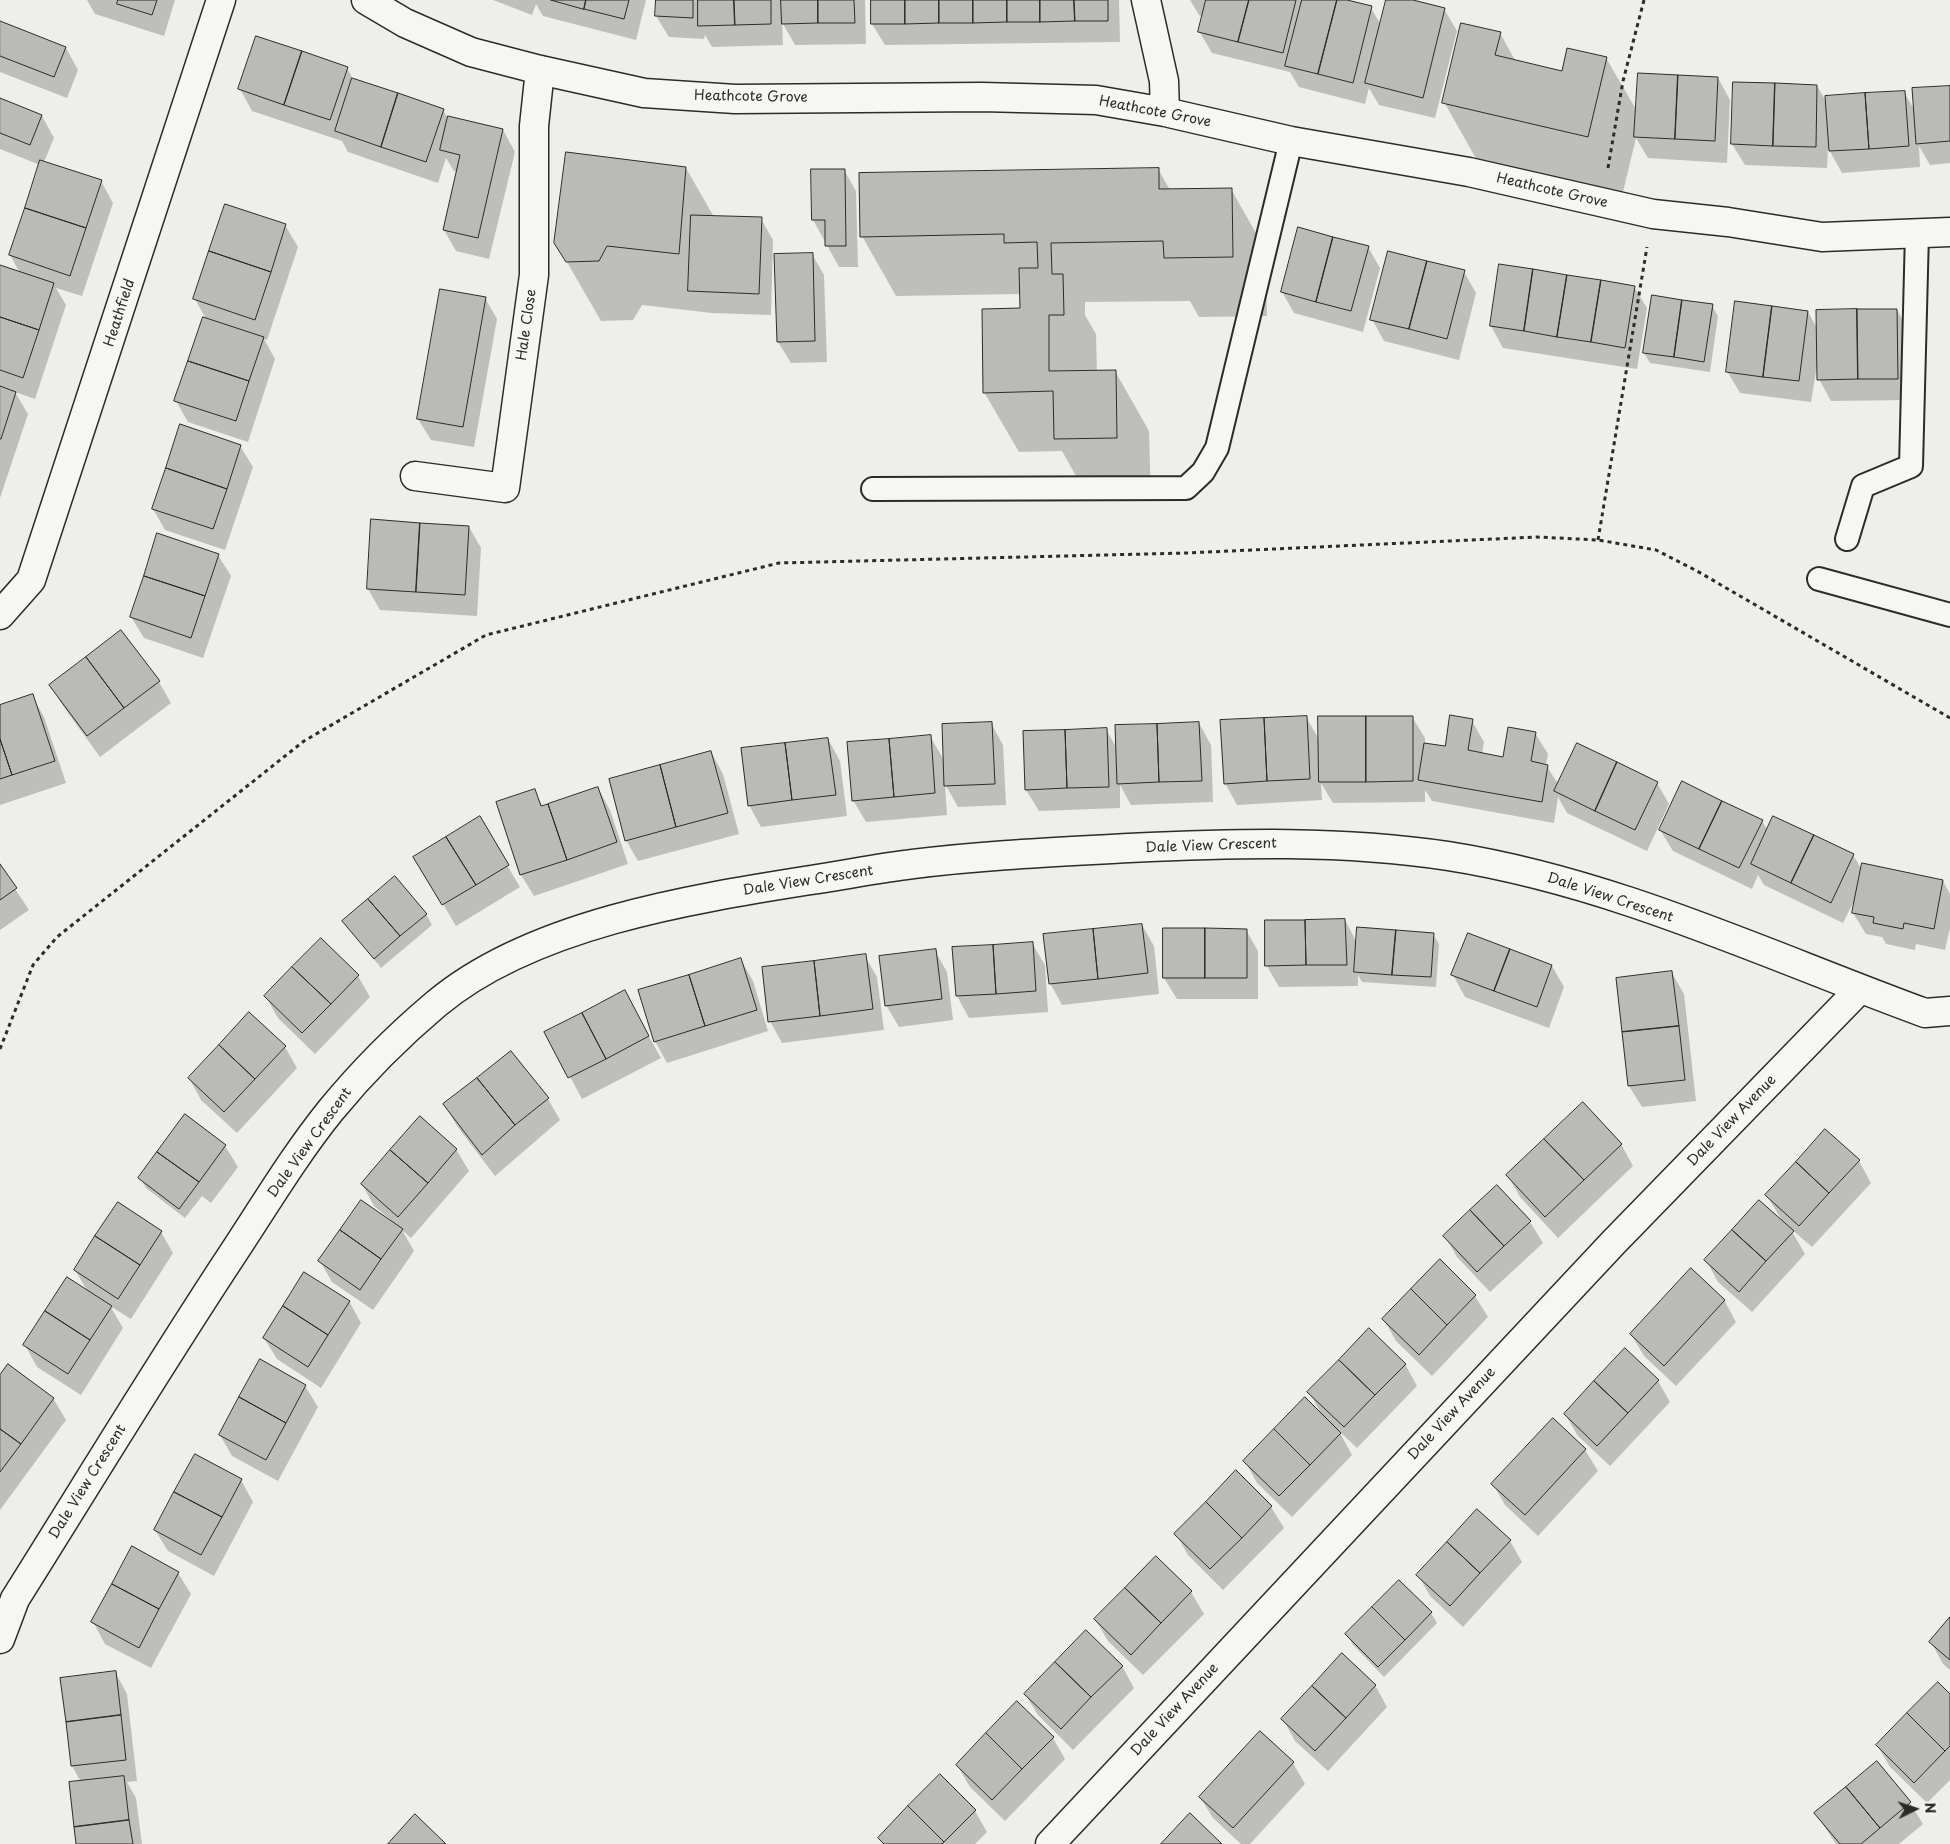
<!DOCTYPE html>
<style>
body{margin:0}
#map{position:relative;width:1950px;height:1844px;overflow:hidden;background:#eeeeea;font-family:"Playpen Sans",sans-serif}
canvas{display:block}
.north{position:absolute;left:1890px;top:1784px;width:50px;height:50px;-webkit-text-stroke:4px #f6f6f2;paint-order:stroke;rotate:86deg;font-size:14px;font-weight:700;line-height:20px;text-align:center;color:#2b2b2b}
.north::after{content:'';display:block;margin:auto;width:18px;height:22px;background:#2b2b2b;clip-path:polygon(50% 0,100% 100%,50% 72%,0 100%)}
</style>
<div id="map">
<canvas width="1950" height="1844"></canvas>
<div class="north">N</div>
</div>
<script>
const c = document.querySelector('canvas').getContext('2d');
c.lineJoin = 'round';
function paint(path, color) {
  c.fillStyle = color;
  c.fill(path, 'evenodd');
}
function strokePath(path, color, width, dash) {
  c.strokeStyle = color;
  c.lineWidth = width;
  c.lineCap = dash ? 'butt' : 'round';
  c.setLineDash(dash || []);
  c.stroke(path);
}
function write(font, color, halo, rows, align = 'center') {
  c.font = font + ' "Playpen Sans",sans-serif';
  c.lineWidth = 4.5;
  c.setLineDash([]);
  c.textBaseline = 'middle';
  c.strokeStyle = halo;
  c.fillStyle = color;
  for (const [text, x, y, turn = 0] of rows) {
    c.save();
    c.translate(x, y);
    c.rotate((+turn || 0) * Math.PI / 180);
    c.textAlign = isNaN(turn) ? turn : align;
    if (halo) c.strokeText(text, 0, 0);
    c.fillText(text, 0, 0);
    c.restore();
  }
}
paint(new Path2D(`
 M87 0H175L164 36 95 14Z
 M493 0H646L636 40 543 16 536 4 532 15Z
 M657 0H865L866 44 795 45 782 22 783 45 712 47 705 35 704 39 669 37 656 16Z
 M872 0H1119L1120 42 885 45 872 24Z
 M1190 0H1341L1371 8 1381 25 1388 0H1408L1444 9 1457 31 1435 118 1379 105 1369 88 1365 104 1299 87 1290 72 1212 53 1199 31 1203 16 1199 15Z
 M0 22 66 48 78 70 67 98 0 72Z
 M1500 33 1516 62 1563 73 1606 58 1637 111 1718 78 1730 100 1727 163 1648 158 1636 138 1622 196 1478 162 1444 102Z
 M347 68 353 79 443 110 448 119 503 130 515 152 489 259 456 251 444 230 458 172 454 171 446 158 438 183 348 152 342 141 252 111 240 89Z
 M1817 86 1827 103 1904 92 1915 111 1950 87V163L1930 165 1919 146 1920 167 1842 173 1828 148 1827 168 1745 165 1732 144Z
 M0 100 42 116 54 138 44 162 101 181 113 203 82 296 56 288 66 305 35 399 15 392 28 414 0 498V266L20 273 10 255 40 165 0 149Z
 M686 168 714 217 761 219 773 240 771 315 712 313 642 305 633 320 601 321 556 243Z
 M1158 169 1170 190 1231 189 1265 249 1267 316 1199 317 1190 301 1085 302V315L1096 334 1097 372 1115 371 1149 431 1151 497 1089 499 1062 451 1019 452 984 392 1022 309 1021 294 896 296 862 236Z
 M844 170 856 191 858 267H839L813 220Z
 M285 225 298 247 267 340 264 339 275 359 248 442 188 422 176 401 206 319 195 299Z
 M1368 247 1380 268 1363 332 1294 313 1282 292Z
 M812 254 824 275 827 362 791 363 778 342Z
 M1464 272 1476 293 1459 360 1384 341 1372 319Z
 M1634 287 1647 308 1637 369 1503 348 1491 326Z
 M485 298 497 319 474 447 431 440 418 419Z
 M1712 306 1718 316 1710 372 1650 363 1644 353Z
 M1897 310 1909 331 1910 400 1831 401 1819 379 1818 359 1811 402 1740 393 1727 371 1808 312 1818 330Z
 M240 446 253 467 225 550 165 530 153 509Z
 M469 527 481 548 477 616 380 610 368 589Z
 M218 555 231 576 203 658 144 638 131 617Z
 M120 632 159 682 171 703 100 757 63 706 50 685Z
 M32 696 44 717 66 783 0 805V706Z
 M1306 717 1320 741 1412 717 1425 738V744L1446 748 1472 721 1484 742 1482 754 1504 758 1535 733 1548 754 1546 765 1558 784 1657 783 1669 804 1647 851 1567 813 1558 797 1554 823 1432 801 1425 790V802L1333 803 1321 783 1322 800 1237 805 1225 783Z
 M991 723 1003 745 1006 805 958 807 945 784 947 815 866 822 853 800 930 736 945 762Z
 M1199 723 1211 745 1213 802 1131 805 1120 785V808L1039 811 1026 790 1106 729 1117 749Z
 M828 739 840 761 847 816 761 827 749 805Z
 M711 752 723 774 739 834 638 861 626 840Z
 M598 788 610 810 628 864 534 896 521 875 497 803 534 791 543 807Z
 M479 818 520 887 456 926 415 857Z
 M1762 821 1768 831 1853 855 1862 870 1943 881 1950 894V928L1945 950 1916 944 1915 950 1886 944 1882 937 1866 934 1853 913 1855 899 1843 923 1764 885 1758 875 1752 889 1673 851 1660 830Z
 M0 866 29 910 0 930Z
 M426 914 432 925 381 968 344 921Z
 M1345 920 1357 943 1433 934 1439 944 1436 987 1362 982 1358 975V986L1279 987 1267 966Z
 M1142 925 1154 946 1159 994 1062 1005 1050 983Z
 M1246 930 1258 951V999H1177L1164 978Z
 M1032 943 1045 965 1048 1012 969 1018 957 996 954 949Z
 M935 951 947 972 953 1020 899 1027 886 1005Z
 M865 956 877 977 884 1030 782 1043 770 1021Z
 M741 960 753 981 768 1031 667 1063 655 1041Z
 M1552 966 1564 987 1549 1028 1465 997 1453 975Z
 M1672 973 1684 994 1696 1101 1642 1107 1629 1086 1618 979Z
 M358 976 370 997 315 1054 278 1018 266 997Z
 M636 1013 661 1058 582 1099 546 1032Z
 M285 1047 297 1068 237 1133 201 1100 189 1078Z
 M548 1099 560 1120 495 1176 457 1126 444 1104Z
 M1621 1144 1633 1166 1558 1238 1520 1197 1508 1176Z
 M225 1146 238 1167 211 1203 202 1196 185 1218 146 1188 140 1178Z
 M456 1149 469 1171 411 1238 402 1230 414 1251 373 1310 332 1282 320 1261 391 1220 374 1206 362 1184Z
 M1859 1161 1871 1183 1812 1247 1790 1228 1805 1254 1752 1312 1718 1282 1706 1260 1782 1221 1767 1195Z
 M1497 1187 1530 1222 1543 1243 1490 1292 1457 1257 1445 1236Z
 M161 1232 173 1253 131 1319 110 1306 123 1328 81 1395 37 1367 25 1345 88 1292 75 1270Z
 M1475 1296 1488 1317 1432 1376 1396 1341 1384 1320Z
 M1724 1300 1736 1322 1676 1386 1644 1356 1631 1334Z
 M349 1301 361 1323 321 1388 277 1359 264 1338Z
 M1405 1364 1417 1386 1357 1448 1339 1431 1352 1455 1292 1517 1257 1483 1245 1461 1322 1415 1309 1392Z
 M0 1377 53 1398 66 1420 0 1510Z
 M1658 1381 1670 1402 1610 1466 1578 1436 1565 1414Z
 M305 1386 318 1407 278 1481 232 1456 220 1435Z
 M1553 1419 1585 1450 1598 1471 1538 1536 1505 1505 1493 1484Z
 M241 1480 253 1502 214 1576 168 1551 155 1530Z
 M1271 1507 1284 1528 1223 1590 1188 1555 1176 1534Z
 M1510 1541 1522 1562 1463 1627 1430 1596 1418 1575Z
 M1156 1558 1191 1592 1204 1614 1143 1675 1108 1641 1095 1619Z
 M178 1573 191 1594 151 1668 105 1644 93 1622Z
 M1431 1613 1437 1623 1384 1677 1353 1645 1347 1634Z
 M1950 1619V1670L1943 1664 1931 1642Z
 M1122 1666 1134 1688 1073 1750 1038 1715 1025 1694Z
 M115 1672 127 1694 137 1781 127 1782 136 1798 142 1844H78L81 1782 72 1766 61 1679Z
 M1375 1685 1387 1707 1328 1771 1295 1741 1283 1719Z
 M1950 1695V1780L1927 1803 1890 1767 1877 1745Z
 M1053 1738 1065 1759 1005 1821 970 1787 957 1765Z
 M1293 1763 1305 1784 1250 1844H1241L1213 1818 1200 1797Z
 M1877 1763 1910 1803 1923 1824 1899 1844H1836L1816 1814Z
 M975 1811 987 1832 975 1844H883L879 1838Z`), '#0003');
const building = new Path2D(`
 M118 0H157L152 15 117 4Z
 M551 0H586L584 9Z
 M586 0H629L624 19 584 9Z
 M656 0H693V18L655 16Z
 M698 0H734L735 25 698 26Z
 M734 0H771V24L735 25Z
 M781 0H818V23L782 24Z
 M818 0H854L855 23H818Z
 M871 0H905V24H871Z
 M905 0H939V23L905 24Z
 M939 0H973V23H939Z
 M973 0H1007V22L973 23Z
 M1007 0H1040V22H1007Z
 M1040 0H1074L1075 21 1040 22Z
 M1074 0H1108V21H1075Z
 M1206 0H1249L1238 42 1198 32Z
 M1249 0H1296L1283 53 1238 42Z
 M1302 0H1337L1318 74 1285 66Z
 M1337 0H1347L1372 6 1353 83 1318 74Z
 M1386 0H1413L1445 8 1423 98 1365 83Z
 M0 21 66 47 54 77 0 56Z
 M1461 23 1501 32 1495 55 1562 71 1567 48 1607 57 1588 137 1442 103Z
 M256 36 302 51 284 105 238 89Z
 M302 51 348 67 330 120 284 105Z
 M1638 73 1678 75 1675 139 1634 137Z
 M1678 75 1718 77 1715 141 1675 139Z
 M352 78 398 93 381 147 335 131Z
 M1733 82 1775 83 1773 146 1731 144Z
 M1775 83 1817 85 1816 147 1773 146Z
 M1950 86V141L1916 144 1912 88Z
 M1905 91 1909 146 1869 149 1865 93Z
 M398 93 444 109 426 162 381 147Z
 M1865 93 1869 149 1829 151 1825 96Z
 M0 98 42 115 30 145 0 133Z
 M448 116 503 129 478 238 443 230 460 155 440 150Z
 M566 152 686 167 679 254 607 246 599 261 566 262 554 243Z
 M40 160 102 180 86 228 25 208Z
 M1159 168V189L1232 188 1233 257 1164 258 1163 241 1051 243 1052 274H1063L1064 315H1049V371L1116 370 1117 438 1054 439 1053 391 983 393 982 309 1020 308 1019 268H1038L1037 242 1004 243V234L860 237 859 173Z
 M811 169H845L846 246H825V220H812Z
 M225 204 286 224 271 272 209 251Z
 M25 208 86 228 70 276 9 255Z
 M691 215 762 217 759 294 688 291Z
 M1298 227 1333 237 1316 302 1281 292Z
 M1333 237 1369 246 1351 311 1316 302Z
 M209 251 271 272 255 320 193 299Z
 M1388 251 1427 261 1409 329 1370 320Z
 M813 253 815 341 777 342 774 254Z
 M1427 261 1465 270 1447 339 1409 329Z
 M1499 264 1533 269 1524 331 1490 326Z
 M0 265 54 283 39 330 0 317Z
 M1533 269 1567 275 1557 337 1524 331Z
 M1567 275 1601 280 1591 342 1557 337Z
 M1601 280 1635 286 1625 348 1591 342Z
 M440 289 486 297 463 427 417 419Z
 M1652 295 1682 300 1674 357 1643 353Z
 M1682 300 1713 304 1704 362 1674 357Z
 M1735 301 1772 306 1763 377 1726 372Z
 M1772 306 1808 311 1799 381 1763 377Z
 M1857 309 1858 379 1817 380 1816 310Z
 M1857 309H1897L1898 379H1858Z
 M0 317 39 330 23 378 0 370Z
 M203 317 264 337 249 381 188 361Z
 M188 361 249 381 236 421 174 401Z
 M0 386 16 392 1 439H0Z
 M180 424 241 445 227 489 166 468Z
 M166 468 227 489 213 529 152 509Z
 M371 519 420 523 416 592 367 589Z
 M420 523 469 526 465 595 416 592Z
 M157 533 219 554 205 596 144 576Z
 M144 576 205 596 191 638 130 617Z
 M121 630 160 681 124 708 86 657Z
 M86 657 124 708 87 736 49 685Z
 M33 694 55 761 12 775 0 739V705Z
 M1450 715 1473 719 1468 750 1503 757 1508 727 1536 732 1531 761 1548 765 1542 802 1418 780 1424 743 1445 746Z
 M1307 716 1310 779 1267 781 1264 718Z
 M1318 716H1366V782H1319Z
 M1366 716H1413V781L1366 782Z
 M1264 718 1267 781 1224 784 1220 720Z
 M992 722 995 784 944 786 942 724Z
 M1199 722 1202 781 1159 782 1157 724Z
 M1157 724 1159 782 1117 784 1115 725Z
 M1107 728 1109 787 1067 788 1065 730Z
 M1065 730 1067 788 1025 790 1023 731Z
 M931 735 935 793 894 797 889 739Z
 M828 738 836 795 792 800 785 743Z
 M0 739 12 775 0 779Z
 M889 739 894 797 852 801 847 742Z
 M785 743 792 800 748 806 741 748Z
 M1577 743 1617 762 1595 811 1554 791Z
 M711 751 728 813 676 827 660 765Z
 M1617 762 1658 782 1635 830 1595 811Z
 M660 765 676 827 625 841 609 779Z
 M1682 781 1722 801 1699 849 1659 830Z
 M598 787 617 842 567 860 548 804Z
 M535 789 541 806 548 804 567 860 520 875 496 802Z
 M1722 801 1763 820 1739 868 1699 849Z
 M480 816 509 865 476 885 446 837Z
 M1773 816 1814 835 1791 883 1751 864Z
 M1814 835 1854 854 1831 903 1791 883Z
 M446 837 476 885 442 905 413 857Z
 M1862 863 1943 880 1934 929 1904 923 1903 929 1873 923 1874 917 1852 913Z
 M0 864 17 888 0 900Z
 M395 876 427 914 400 936 368 899Z
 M368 899 400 936 374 959 342 921Z
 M1345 919 1347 965H1306L1305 920Z
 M1265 920H1305L1306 965 1265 966Z
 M1142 924 1148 973 1098 979 1093 929Z
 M1357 927 1396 930 1392 975 1354 972Z
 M1163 928H1205V978H1163Z
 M1205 928 1247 929V978H1205Z
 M1093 929 1098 979 1049 984 1043 934Z
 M1396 930 1434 933 1431 977 1392 975Z
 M1468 933 1510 949 1494 991 1451 975Z
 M321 938 359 975 331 1004 292 967Z
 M1033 942 1036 991 996 994 993 945Z
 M993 945 996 994 956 996 952 947Z
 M936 949 942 999 885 1006 879 956Z
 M1510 949 1552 965 1537 1007 1494 991Z
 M866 954 873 1009 820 1016 814 961Z
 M741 958 757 1010 705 1026 689 975Z
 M814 961 820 1016 768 1022 762 967Z
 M292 967 331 1004 302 1033 264 996Z
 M1672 971 1679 1026 1622 1032 1616 978Z
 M689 975 705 1026 654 1042 638 990Z
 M625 990 649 1036 606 1059 582 1013Z
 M249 1012 286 1046 255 1079 219 1045Z
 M582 1013 606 1059 568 1078 544 1032Z
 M1679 1026 1685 1080 1628 1086 1622 1032Z
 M219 1045 255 1079 224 1112 188 1078Z
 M511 1051 549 1098 515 1125 477 1078Z
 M477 1078 515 1125 482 1155 443 1104Z
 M1583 1102 1622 1144 1584 1180 1544 1139Z
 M185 1114 226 1145 199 1182 157 1152Z
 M420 1116 457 1149 428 1183 390 1150Z
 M1825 1129 1860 1160 1829 1193 1796 1162Z
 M1544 1139 1584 1180 1545 1217 1506 1175Z
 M390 1150 428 1183 398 1217 361 1184Z
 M157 1152 199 1182 179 1209 138 1178Z
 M1796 1162 1829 1193 1799 1226 1765 1195Z
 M1497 1185 1531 1221 1504 1246 1470 1210Z
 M361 1200 403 1229 381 1259 340 1230Z
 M1759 1200 1794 1231 1766 1261 1732 1230Z
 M118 1202 162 1231 140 1265 95 1236Z
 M1470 1210 1504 1246 1477 1272 1443 1236Z
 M340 1230 381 1259 360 1290 318 1261Z
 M1732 1230 1766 1261 1739 1292 1704 1260Z
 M95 1236 140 1265 118 1299 74 1270Z
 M1440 1259 1476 1295 1447 1325 1411 1289Z
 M1691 1268 1725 1300 1664 1366 1630 1334Z
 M304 1272 350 1301 328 1335 283 1306Z
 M67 1277 112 1306 90 1340 45 1311Z
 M1411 1289 1447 1325 1419 1355 1382 1319Z
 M283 1306 328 1335 308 1367 263 1338Z
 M45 1311 90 1340 68 1374 23 1345Z
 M1369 1328 1406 1364 1375 1395 1339 1360Z
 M1625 1348 1659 1380 1628 1413 1594 1381Z
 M260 1359 306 1385 286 1423 239 1397Z
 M1339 1360 1375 1395 1344 1427 1307 1392Z
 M8 1364 54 1398 21 1444 0 1429V1375Z
 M1594 1381 1628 1413 1597 1446 1564 1414Z
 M239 1397 286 1423 266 1460 219 1435Z
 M1305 1397 1341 1433 1310 1465 1274 1429Z
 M1553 1418 1586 1449 1525 1515 1491 1484Z
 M0 1429 21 1444 0 1472Z
 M1274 1429 1310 1465 1279 1496 1243 1461Z
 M195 1454 242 1479 222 1517 174 1492Z
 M1236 1470 1272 1506 1242 1538 1206 1502Z
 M174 1492 222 1517 201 1555 154 1530Z
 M1206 1502 1242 1538 1210 1569 1174 1534Z
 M1477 1509 1511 1540 1480 1573 1447 1542Z
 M1447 1542 1480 1573 1450 1606 1416 1575Z
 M132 1546 179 1572 159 1609 112 1584Z
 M1156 1556 1192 1591 1161 1623 1125 1588Z
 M1399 1580 1432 1612 1405 1640 1372 1607Z
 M112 1584 159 1609 139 1648 91 1622Z
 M1125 1588 1161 1623 1131 1655 1094 1619Z
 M1372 1607 1405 1640 1378 1667 1345 1634Z
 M1950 1617V1660L1929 1642Z
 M1086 1630 1123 1666 1091 1697 1055 1662Z
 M1342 1653 1376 1685 1346 1718 1312 1686Z
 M1055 1662 1091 1697 1061 1729 1024 1694Z
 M116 1671 121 1715 66 1722 60 1678Z
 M1938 1682 1950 1694V1746L1945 1751 1907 1713Z
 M1312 1686 1346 1718 1315 1751 1281 1719Z
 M1017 1701 1054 1737 1022 1769 986 1733Z
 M1907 1713 1945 1751 1914 1783 1876 1745Z
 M121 1715 126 1760 71 1766 66 1722Z
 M1260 1731 1294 1762 1233 1828 1199 1797Z
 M986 1733 1022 1769 992 1800 956 1765Z
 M1877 1761 1911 1802 1880 1828 1846 1787Z
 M940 1774 976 1810 944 1842 908 1806Z
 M124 1776 129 1820 74 1827 69 1782Z
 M1846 1787 1880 1828 1861 1844H1840L1814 1813Z
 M908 1806 944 1842 942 1844H884L878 1838Z
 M1190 1813 1222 1844H1161Z
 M415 1814 446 1844H388Z
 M129 1820 133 1844H76L74 1827Z`);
paint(building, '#babab7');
strokePath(building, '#2b2b2b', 1);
const service = new Path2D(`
 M873 489 1186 488 1203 472 1217 448 1291 141
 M1847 539 1863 486 1911 466 1917 233
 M1819 579 1950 615`);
const minor = new Path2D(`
 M366 0 405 23 471 52 540 70 644 93 735 99 982 97 1096 100 1165 112 1291 141 1469 172 1653 214 1728 222 1822 237 1950 232
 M1146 0 1164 81 1165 112
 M415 476 505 488 534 275V126L540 70
 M0 615 31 580 221 0
 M0 1639 15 1599C86 1486 155 1372 228 1261 262 1210 293 1157 331 1110 363 1071 398 1036 436 1004 531 924 691 899 811 880 845 875 879 868 913 864 984 855 1057 852 1129 848 1237 843 1341 840 1448 856 1614 882 1769 956 1925 1013L1950 1011
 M1050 1844 1613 1243 1860 989`);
strokePath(service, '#2b2b2b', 26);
strokePath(minor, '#2b2b2b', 31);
strokePath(new Path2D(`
 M1608 168 1623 81 1644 0
 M1598 540 1647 247
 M0 1049 33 965 57 937 304 741 486 635 779 563 1186 553 1537 537 1598 540 1656 550 1697 571 1950 718`), '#2b2b2b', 3, [4, 4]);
strokePath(service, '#f6f6f2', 22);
strokePath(minor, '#f6f6f2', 28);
write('14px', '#2b2b2b', '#f6f6f2', [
 ["Heathcote Grove",751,97,1],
 ["Heathcote Grove",1155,112,11],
 ["Heathcote Grove",1552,191,13],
 ["Heathfield",120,313,-72],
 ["Hale Close",527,325,-82],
 ["Dale View Crescent",1211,846,-2],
 ["Dale View Crescent",808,881,-9],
 ["Dale View Crescent",1610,898,18],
 ["Dale View Avenue",1732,1121,-46],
 ["Dale View Crescent",310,1143,-54],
 ["Dale View Avenue",1452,1414,-47],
 ["Dale View Crescent",88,1482,-58],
 ["Dale View Avenue",1175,1710,-47]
]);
</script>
